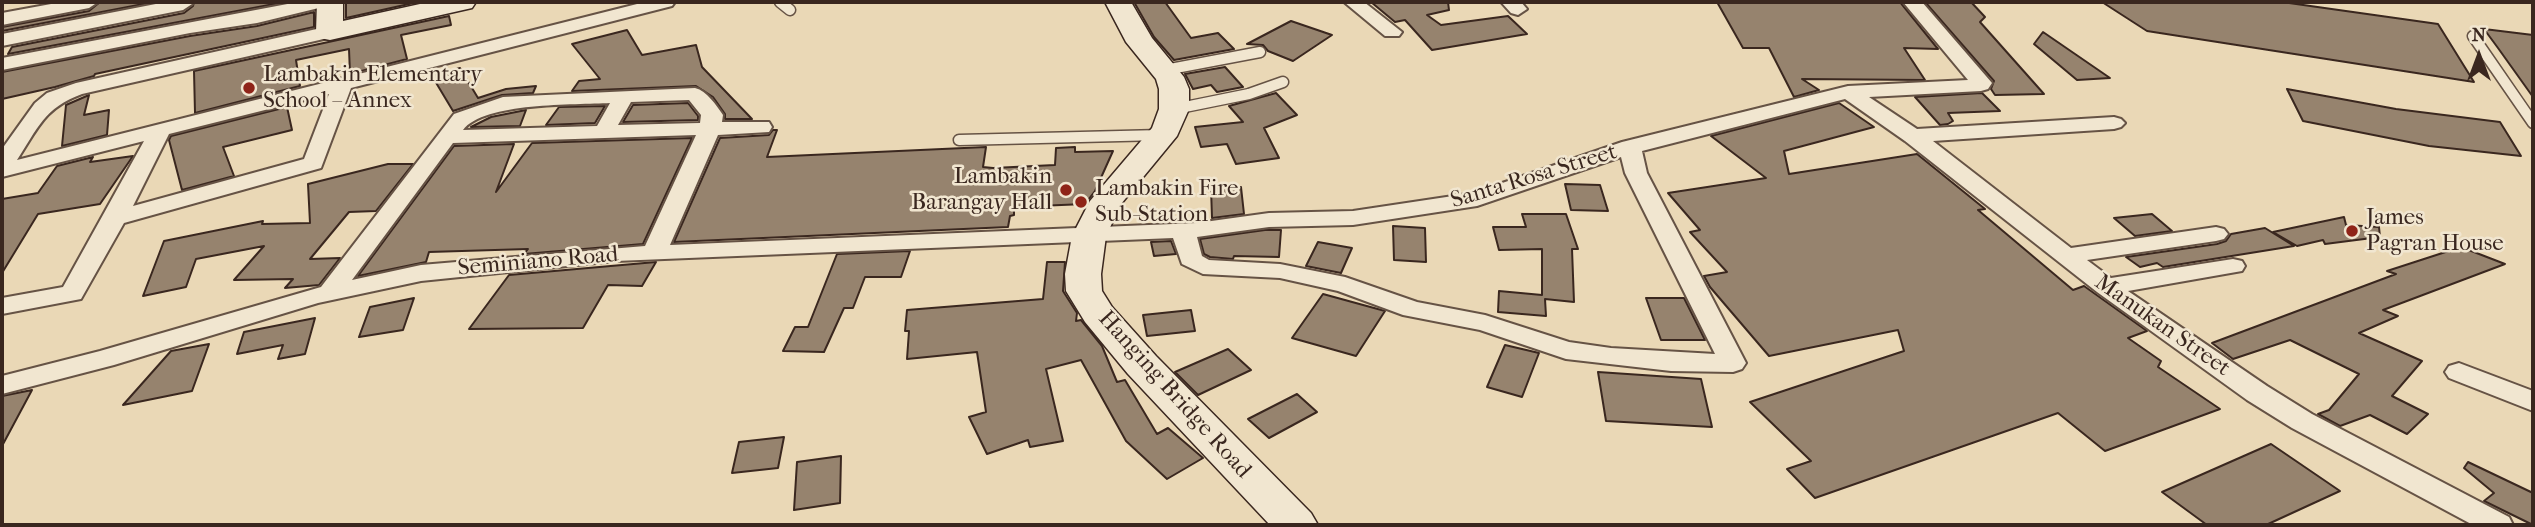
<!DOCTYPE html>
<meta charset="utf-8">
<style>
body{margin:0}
#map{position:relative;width:2535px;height:527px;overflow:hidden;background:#ead8b6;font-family:"IM FELL French Canon",serif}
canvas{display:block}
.frame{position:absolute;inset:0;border:4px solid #3a271f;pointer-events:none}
.north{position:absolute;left:2444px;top:21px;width:70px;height:70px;-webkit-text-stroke:5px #f1e6d0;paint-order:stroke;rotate:0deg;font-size:19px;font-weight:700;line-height:28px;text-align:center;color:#3a271f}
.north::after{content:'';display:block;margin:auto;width:24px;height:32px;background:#3a271f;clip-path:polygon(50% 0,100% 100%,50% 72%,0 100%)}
</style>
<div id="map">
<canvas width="2535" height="527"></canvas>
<div class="frame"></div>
<div class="north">N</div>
</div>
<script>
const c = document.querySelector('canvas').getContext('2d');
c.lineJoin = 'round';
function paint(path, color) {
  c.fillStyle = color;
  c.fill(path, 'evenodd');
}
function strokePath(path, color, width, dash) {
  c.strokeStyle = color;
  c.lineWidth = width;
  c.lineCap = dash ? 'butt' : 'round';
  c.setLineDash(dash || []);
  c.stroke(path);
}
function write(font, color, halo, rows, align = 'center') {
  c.font = font + ' "IM FELL French Canon",serif';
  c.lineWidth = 5;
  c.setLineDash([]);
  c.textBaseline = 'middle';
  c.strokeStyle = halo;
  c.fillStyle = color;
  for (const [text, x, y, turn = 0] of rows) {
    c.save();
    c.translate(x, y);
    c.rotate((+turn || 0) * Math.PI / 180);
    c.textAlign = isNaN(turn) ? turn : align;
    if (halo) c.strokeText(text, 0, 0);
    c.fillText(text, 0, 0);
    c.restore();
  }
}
const building = new Path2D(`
 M100 2H154L2 31V27L89 11Z
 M194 2H285L8 54 12 47 184 13 193 6Z
 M346 2H418L346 18Z
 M1134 2H1165L1191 38 1218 33 1234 49 1174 60 1154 37Z
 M1371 2H1448L1449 10 1427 15 1441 25 1508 16 1527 34 1432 50 1405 20 1395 22Z
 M1717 2H1900L1938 49 1904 48 1925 80 1802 79 1819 90 1794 97 1769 48H1743Z
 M1925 2H1971L1985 17 1980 22 2044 94 1995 95 1991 89 1994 81Z
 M2102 2H2282L2438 24 2474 82 2147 31Z
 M314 12V27L95 74 94 76 55 87 2 99V72L190 36 257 26Z
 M449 16 451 25 401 35 407 59 350 74 349 49 296 60 300 86 195 113 194 71Z
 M1291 21 1332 35 1293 61 1268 51 1263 45 1247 44Z
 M2484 29 2533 35V97L2498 48Z
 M627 30 642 55 696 45 702 67 752 119H725V114L713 97 696 86 572 91 579 81 600 79 572 44Z
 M2043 32 2110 78 2077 80 2034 44Z
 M1225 67 1243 87 1217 92 1211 85 1193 89 1185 74Z
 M460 68 478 98 506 89 536 86 533 93 502 95 453 111 432 76Z
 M2287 89 2396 109 2500 122 2521 156 2429 146 2303 121Z
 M1276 93 1297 115 1264 128 1279 158 1236 164 1227 144 1201 147 1195 127 1243 122 1229 106Z
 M1982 93 2000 111 1948 113 1953 121 1948 124 1940 125 1915 97Z
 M89 95 84 115 109 110 107 135 62 146 66 105Z
 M688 103 698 116V120L623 122 633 105Z
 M1839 103 1874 127 1784 151 1789 174 1917 154 1985 209 1978 210 2073 290 2084 286 2147 331 2128 338 2161 361 2158 367 2220 409 2105 451 2058 413 1815 498 1787 469 1811 461 1750 402 1904 351 1898 330 1769 356 1710 287 1704 276 1727 272 1690 232 1700 230 1668 193 1766 178 1711 136Z
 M605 106 595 123 546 125 559 107Z
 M287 107 292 130 223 147 234 176 182 190 169 140 171 136Z
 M526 110 520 126 471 127 491 117Z
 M773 130H777L767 157 986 147 983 167 993 168 1055 165 1056 148 1075 147V152L1113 151 1095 191 1085 204 1014 207V215L1010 216 1008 227 674 242 720 138 769 135Z
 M692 138 643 244 524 254 528 249 429 252 426 262 358 276 454 146 514 144 496 192 532 143Z
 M133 156 100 204 38 214 2 273V199L38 193 57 166 93 157 90 162Z
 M388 164H413L376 211 349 212 310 259 340 258 319 285 285 288 293 279 234 280 264 246 196 259 186 287 143 296 164 241 263 221 262 224 310 223 308 184Z
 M1565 184 1600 185 1608 211 1571 210Z
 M1241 187 1244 214 1212 218 1211 188Z
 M1522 214H1566L1578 249H1572L1574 302 1545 299 1546 316 1498 312 1499 291 1542 295V249L1499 250 1493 227H1526Z
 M2152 214 2172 231 2135 236 2114 218Z
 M2344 217 2346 225 2379 227 2380 237 2325 244 2323 240 2297 246 2273 232Z
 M1393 226 1425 228 1426 262 1394 260Z
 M2265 228 2294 246 2163 267 2157 263 2140 267 2126 257 2217 244 2226 241 2231 234Z
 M1265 230H1281L1279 257 1234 256 1233 259 1210 257 1204 254 1200 239Z
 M1171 241 1176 254 1154 256 1151 242Z
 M1318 242 1352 248 1341 273 1306 266Z
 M2461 247 2505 264 2383 310 2398 316 2359 333 2422 361 2392 396 2428 414 2407 434 2370 415 2340 426 2318 414 2329 410 2359 374 2290 340 2233 359 2212 343 2396 274 2387 271Z
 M910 251 901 277H865L853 308H844L824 352 783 351 795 327H808L837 254Z
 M656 262 642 286 608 285 583 328 469 329 509 275Z
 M1047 262H1065L1063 291 1077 313 1076 321 1081 320 1102 346 1117 382 1125 380 1157 434 1168 428 1203 458 1167 479 1126 441 1081 360 1046 369 1063 441 1030 447 1028 440 987 454 969 417 986 412 977 352 907 359 909 331H905L907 310 1043 299Z
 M1323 294 1385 311 1356 356 1292 338Z
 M414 298 403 330 359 337 370 307Z
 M1646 298H1684L1705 340H1661Z
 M1191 310 1195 331 1147 336 1143 315Z
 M315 318 305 354 278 359 283 345 237 354 244 332Z
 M209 344 192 391 123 405 171 351Z
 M1505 345 1539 353 1522 397 1487 387Z
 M1228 349 1251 370 1198 395 1175 372Z
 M1598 372 1701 379 1712 427 1606 421Z
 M32 390 2 446V396Z
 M1297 394 1317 412 1269 438 1248 419Z
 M784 437 778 468 732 473 739 442Z
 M2271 444 2340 491 2266 525H2207L2162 492Z
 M841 456 840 503 794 510 797 462Z
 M2468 462 2533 493V525L2484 501 2494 493 2464 468Z`);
paint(building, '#96836e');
strokePath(building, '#3a271f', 2);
const lane = new Path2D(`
 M780 2 790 10
 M2473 36 2533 123
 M1165 70 1260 52
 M1175 109 1249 94 1283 82
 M959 140 1161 135`);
const street = new Path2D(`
 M62 2H98L89 8 2 25V13Z
 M166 2H191L192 4 183 10 2 46V34Z
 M298 2H330L327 6 257 23 190 33 2 70V58Z
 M645 2H675L672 6 351 88 321 168 124 223 81 299 2 314V298L63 287 144 141 2 177V149L35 103 47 93 76 83 330 26 340 32 337 36 82 94C44 108 38 128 17 160ZM329 94 304 159 133 206 169 134Z
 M1344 2H1364L1402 32 1399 36H1385Z
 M1501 2H1521L1527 9 1518 15 1511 13Z
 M1903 2H1922L1992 83 1988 89 1981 91 1869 97 1917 129 2114 117 2121 119 2125 123 2121 127 2114 129 1933 141 2071 248 2216 227 2224 229 2228 234 2224 239 2216 241 2087 260 2111 278 2233 259 2242 261 2245 266 2242 271 2128 291 2267 386 2312 414 2509 517 2513 525H2473L2292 428 2247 400 2097 292 1905 141 1845 99 1642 151 1647 173 1746 363 1742 369 1733 372 1671 371 1566 359 1480 330 1403 315 1338 291 1280 278 1203 274 1182 264 1173 238 616 261 421 281 318 303 114 365 2 394V376L100 351 321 287 454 114 503 97 695 88C707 91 716 105 723 115L722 122H769L772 127 769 132 718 135 670 245 1197 223 1269 213 1353 211 1473 193 1622 142 1848 86 1968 80ZM689 100 701 115 700 123 618 125 631 102ZM610 103 597 126 463 130C484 102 575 105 610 103ZM696 135 645 246 421 265 352 280 453 143ZM1621 157 1625 173 1715 354 1611 348 1569 342 1485 315 1417 302 1345 277 1280 264 1209 260 1202 256 1197 237 1269 227 1353 225 1477 206Z
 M2459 363 2533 391V411L2449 378 2445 372 2449 366Z`);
const secondary = new Path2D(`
 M317 2H343V21L429 2H476L472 8 330 40 320 38 316 32Z
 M1105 2H1131L1152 38 1184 77 1189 89V109L1177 136 1121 204 1106 236 1101 274 1102 291 1112 307 1156 356 1311 513 1318 525H1270L1128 374 1085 322 1066 291 1065 274 1072 236 1090 201 1152 128 1159 109V89L1156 79 1126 42Z`);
strokePath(lane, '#665345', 13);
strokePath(street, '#665345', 4);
strokePath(secondary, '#3a271f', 3);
strokePath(lane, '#f1e6d0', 10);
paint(street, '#f1e6d0');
paint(secondary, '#f1e6d0');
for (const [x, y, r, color] of [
 [249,88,7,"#8f2418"],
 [1066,190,7,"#8f2418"],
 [1081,202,7,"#8f2418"],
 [2352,231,7,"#8f2418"]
]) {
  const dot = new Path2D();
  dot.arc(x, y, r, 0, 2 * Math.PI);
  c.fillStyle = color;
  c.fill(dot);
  strokePath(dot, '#f1e6d0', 2.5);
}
write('23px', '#3a271f', '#f1e6d0', [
 ["Lambakin Elementary",263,75],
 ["School – Annex",263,101],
 ["Lambakin",1052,177,"right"],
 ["Barangay Hall",1052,203,"right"],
 ["Lambakin Fire",1095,189],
 ["Sub-Station",1095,215],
 ["James",2366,218],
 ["Pagran House",2366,244]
], 'left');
write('23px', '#3a271f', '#f1e6d0', [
 ["Santa Rosa Street",1534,177,-17],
 ["Seminiano Road",538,262,-5],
 ["Manukan Street",2162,326,35],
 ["Hanging Bridge Road",1174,395,48]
]);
</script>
